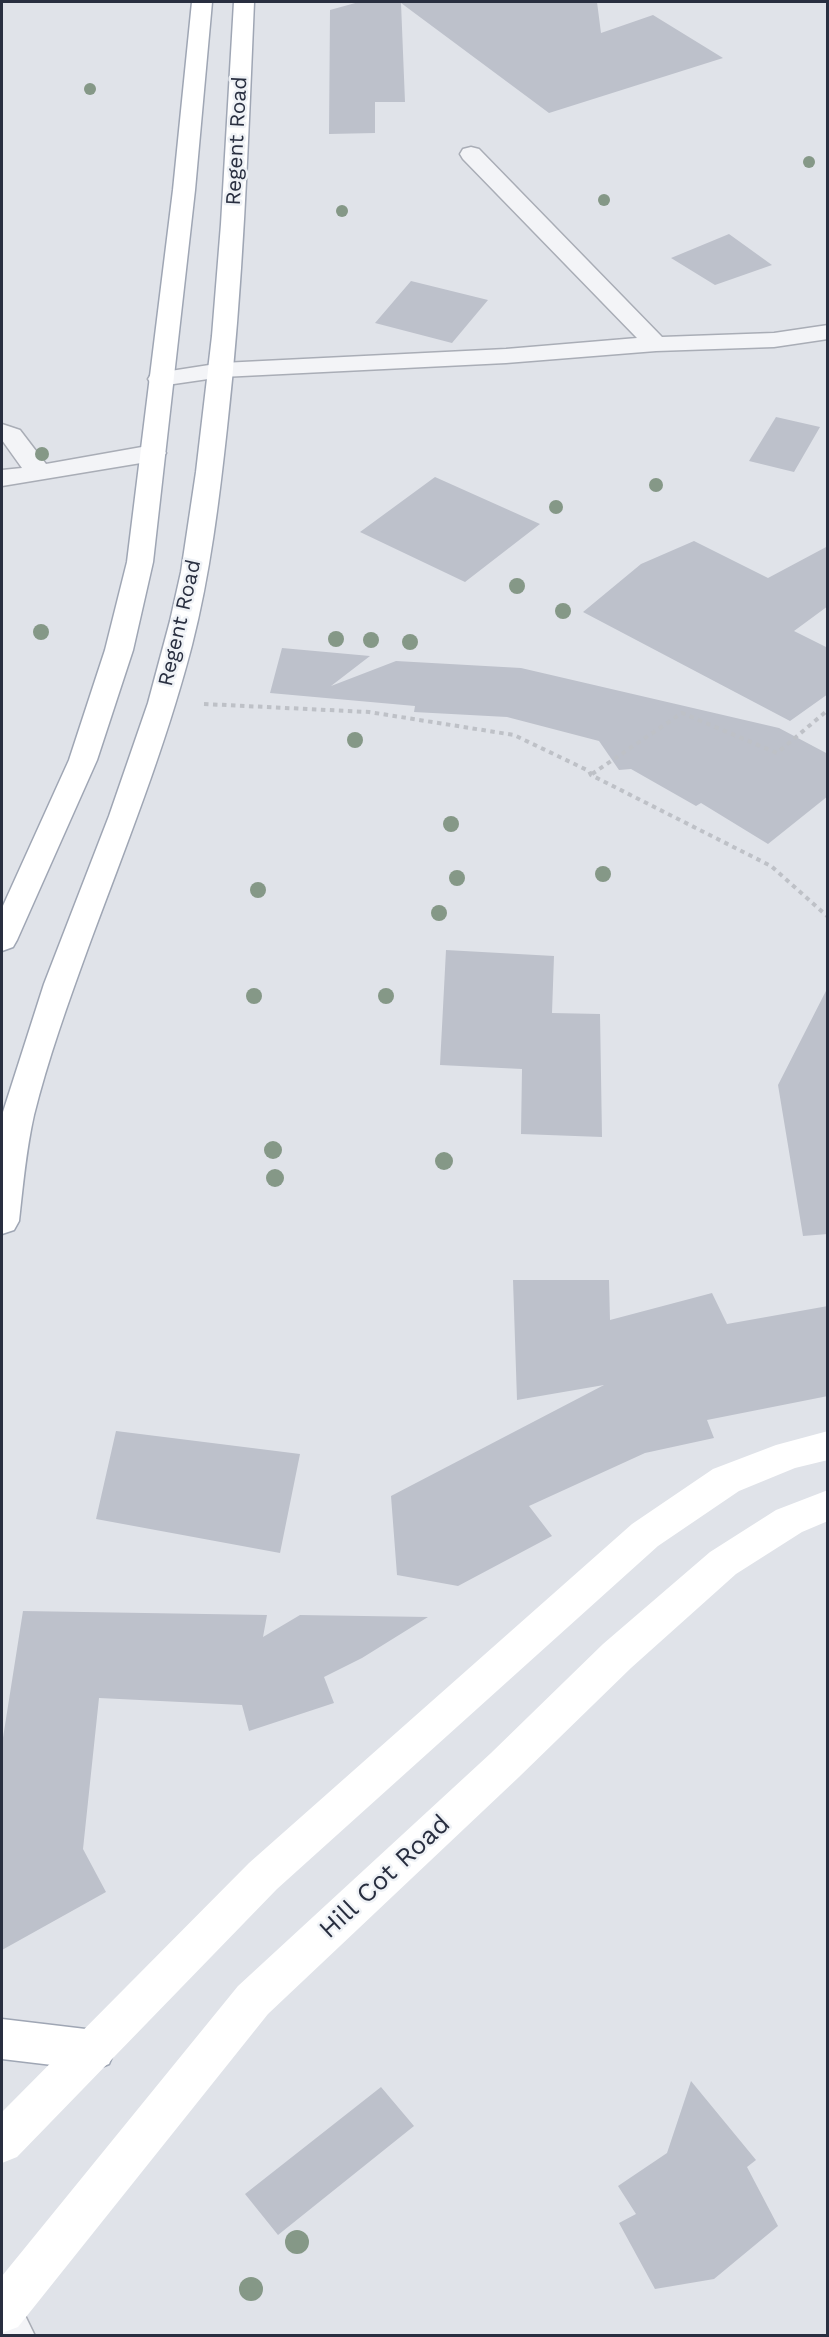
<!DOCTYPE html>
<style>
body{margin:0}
#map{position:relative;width:829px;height:2337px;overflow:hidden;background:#e0e3e9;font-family:"Work Sans",sans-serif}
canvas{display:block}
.frame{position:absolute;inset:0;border:3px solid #292f40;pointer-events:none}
</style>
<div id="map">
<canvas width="829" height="2337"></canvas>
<div class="frame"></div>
</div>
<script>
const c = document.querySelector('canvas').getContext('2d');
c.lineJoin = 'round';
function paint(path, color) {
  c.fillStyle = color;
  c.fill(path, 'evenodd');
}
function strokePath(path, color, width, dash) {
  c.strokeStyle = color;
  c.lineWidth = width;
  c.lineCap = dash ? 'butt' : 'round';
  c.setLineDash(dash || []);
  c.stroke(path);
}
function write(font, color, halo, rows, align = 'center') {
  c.font = font + ' "Work Sans",sans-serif';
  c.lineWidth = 5;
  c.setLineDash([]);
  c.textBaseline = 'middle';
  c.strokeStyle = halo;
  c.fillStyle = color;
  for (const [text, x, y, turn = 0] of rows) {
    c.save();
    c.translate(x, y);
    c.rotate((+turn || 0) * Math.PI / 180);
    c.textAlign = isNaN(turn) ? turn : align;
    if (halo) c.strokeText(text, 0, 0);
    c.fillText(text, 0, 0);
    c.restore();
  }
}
paint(new Path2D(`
 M359 2H597L601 33 653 15 723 58 549 113 401 3 405 102H375V133L329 134 330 10Z
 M729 234 772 265 715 285 671 258Z
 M411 281 488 300 452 343 375 323Z
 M776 417 820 427 794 472 749 461Z
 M435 477 540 524 465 582 360 532Z
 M694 541 768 578 828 546V606L794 631 828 648V694L790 721 583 612 641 564Z
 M282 648 370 656 331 686 396 661 521 668 779 728 828 754V796L768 844 701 803 696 806 631 769 619 770 599 741 507 717 414 712 415 706 270 693Z
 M446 950 554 956 552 1013 600 1014 602 1137 521 1134 522 1069 440 1065Z
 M828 987V1234L803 1236 778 1085Z
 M513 1280H609L610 1320 712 1293 727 1324 828 1306V1396L707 1420 714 1438 645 1453 529 1506 552 1536 458 1586 397 1575 391 1496 604 1385 517 1400Z
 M116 1431 300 1454 280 1553 96 1519Z
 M23 1611 267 1615 263 1637 300 1615 428 1617 362 1658 324 1677 334 1703 249 1731 242 1705 99 1698 83 1849 106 1892 2 1950V1744Z
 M691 2081 756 2160 747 2167 778 2226 714 2279 655 2289 619 2223 636 2214 618 2186 667 2153Z
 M381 2087 414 2126 278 2235 245 2194Z`), '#bdc1cb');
const street = new Path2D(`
 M471 147 479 149 662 337 774 333 828 325V339L774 347 656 351 506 363 222 377 160 386 151 384 148 379 151 374 222 363 506 349 637 338 463 159 460 154 463 149Z
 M2 424 20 430 46 464 153 445 162 448 166 453 162 458 153 461 2 486V470L22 468 2 440Z
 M2 2294 18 2301 35 2336H2Z`);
const primary = new Path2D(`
 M192 2H212L195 190 153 562 133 650 97 760 17 940 13 947 2 951V908L69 760 105 650 127 562 173 190Z
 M234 2H254C248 144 243 287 227 428 219 501 210 574 192 645 165 749 125 848 88 948 68 1003 48 1059 34 1115 26 1150 23 1186 19 1221L14 1230 2 1234 3 1112 44 984 109 816 148 703 170 621 181 572 196 472 212 336 221 224Z
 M2 2019 94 2030 109 2036 115 2050 109 2064 94 2070 2 2059Z`);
strokePath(street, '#a9adb6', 3);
strokePath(primary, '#9fa6b4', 3);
strokePath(new Path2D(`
 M204 704 369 712 514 735 589 771 591 775 771 866 828 917
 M592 774 682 713 777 753 828 710`), '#bec1c7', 4, [4.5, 4.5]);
paint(street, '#f3f4f7');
paint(new Path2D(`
 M828 1431V1460L795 1468 739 1491 658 1546 277 1889 17 2157 2 2163V2112L249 1863 632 1524 713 1469 776 1445Z
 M828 1490V1521L802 1532 736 1574 631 1668 519 1777 268 2014 18 2327 2 2333V2276L238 1986 491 1753 603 1644 710 1552 776 1510Z`), '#fff');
paint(primary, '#fff');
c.fillStyle = '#859887';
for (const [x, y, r] of [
 [90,89,6],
 [809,162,6],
 [604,200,6],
 [342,211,6],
 [42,454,7],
 [656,485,7],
 [556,507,7],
 [517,586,8],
 [563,611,8],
 [41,632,8],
 [336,639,8],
 [371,640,8],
 [410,642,8],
 [355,740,8],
 [451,824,8],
 [603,874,8],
 [457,878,8],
 [258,890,8],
 [439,913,8],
 [254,996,8],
 [386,996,8],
 [273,1150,9],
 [444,1161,9],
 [275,1178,9],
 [297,2242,12],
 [251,2289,12]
]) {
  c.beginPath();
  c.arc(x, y, r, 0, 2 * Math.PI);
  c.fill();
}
write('21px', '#292f40', '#eff2f6', [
 ["Regent Road",237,141,-87],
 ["Regent Road",180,623,-77]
]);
write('26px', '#292f40', '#eff2f6', [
 ["Hill Cot Road",385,1877,-43]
]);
</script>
